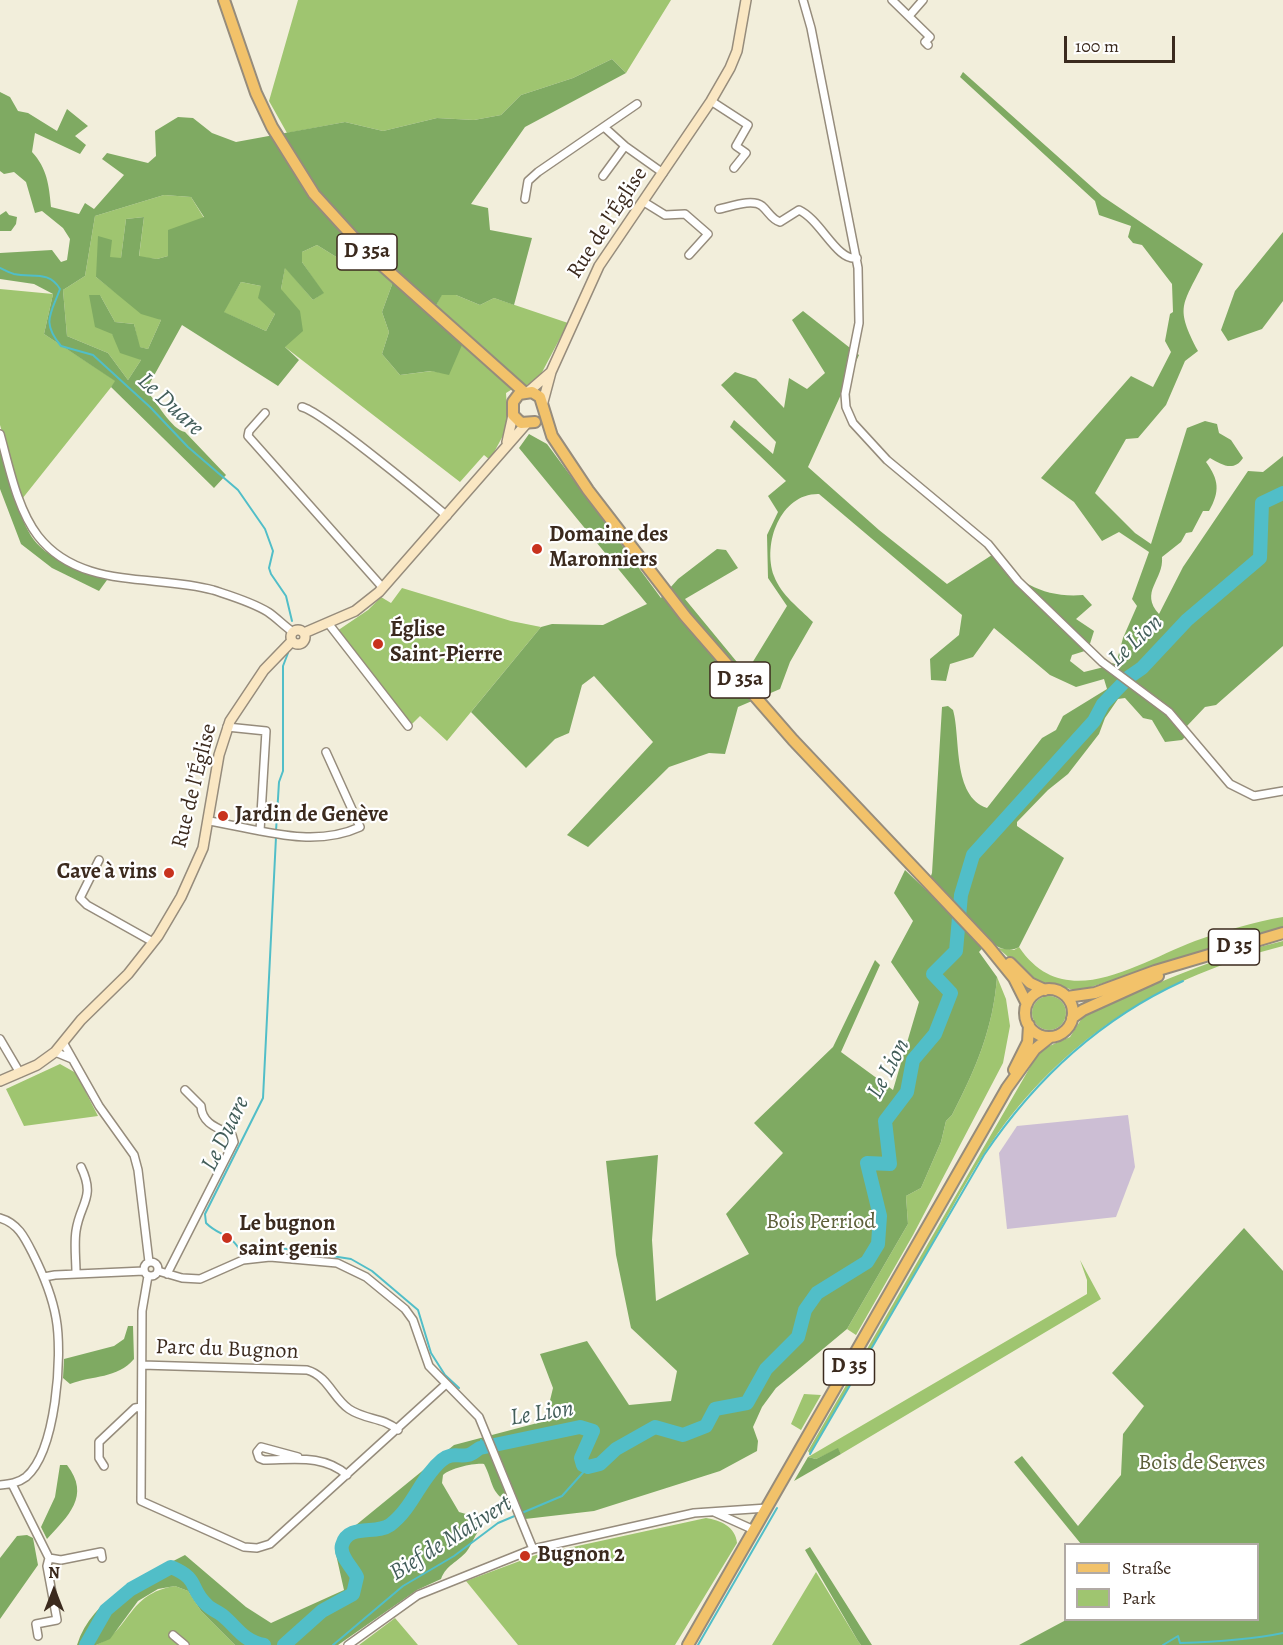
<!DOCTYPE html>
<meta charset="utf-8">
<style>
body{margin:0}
#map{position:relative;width:1283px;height:1645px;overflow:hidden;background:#f2eedb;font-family:Alegreya,serif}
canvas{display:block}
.legend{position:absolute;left:1064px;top:1543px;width:195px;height:78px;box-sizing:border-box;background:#fff;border:2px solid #b1aaa5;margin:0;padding:8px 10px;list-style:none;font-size:18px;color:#3b2a1e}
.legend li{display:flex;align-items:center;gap:12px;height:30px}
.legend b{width:30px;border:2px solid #b1aaa5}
.north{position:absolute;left:24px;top:1561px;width:60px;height:60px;-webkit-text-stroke:4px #fff;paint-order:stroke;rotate:0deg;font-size:16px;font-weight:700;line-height:24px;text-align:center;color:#3b2a1e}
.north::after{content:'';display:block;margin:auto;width:21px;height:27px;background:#3b2a1e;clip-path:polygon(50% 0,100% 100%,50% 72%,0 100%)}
.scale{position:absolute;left:1064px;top:36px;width:111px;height:27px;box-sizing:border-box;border:3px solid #3b2a1e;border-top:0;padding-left:8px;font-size:18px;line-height:21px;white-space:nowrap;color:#3b2a1e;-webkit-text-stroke:4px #fff;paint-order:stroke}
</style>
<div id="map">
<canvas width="1283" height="1645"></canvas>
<ul class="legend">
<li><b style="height:8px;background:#f2c26a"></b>Straße</li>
<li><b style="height:16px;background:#9fc570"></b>Park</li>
</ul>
<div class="north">N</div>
<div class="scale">100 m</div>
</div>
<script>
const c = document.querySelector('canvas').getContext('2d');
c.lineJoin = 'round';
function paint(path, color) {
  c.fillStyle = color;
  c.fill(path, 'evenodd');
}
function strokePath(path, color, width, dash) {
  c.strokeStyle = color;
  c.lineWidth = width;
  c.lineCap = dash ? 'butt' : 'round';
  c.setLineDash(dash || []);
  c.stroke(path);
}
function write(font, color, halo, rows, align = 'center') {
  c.font = font + ' Alegreya,serif';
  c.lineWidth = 4.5;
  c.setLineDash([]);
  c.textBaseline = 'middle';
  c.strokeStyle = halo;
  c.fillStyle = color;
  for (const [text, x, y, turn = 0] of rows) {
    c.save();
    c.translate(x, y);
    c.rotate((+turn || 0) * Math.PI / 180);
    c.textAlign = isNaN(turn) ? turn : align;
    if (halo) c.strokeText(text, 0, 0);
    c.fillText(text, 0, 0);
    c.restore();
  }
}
paint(new Path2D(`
 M1128 1115 1135 1167 1116 1217 1007 1229 999 1153 1017 1126Z`), '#ccbed4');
paint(new Path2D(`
 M298 0H671L626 73 612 59 573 78 521 95 501 115 474 120 437 118 383 131 345 122 287 133 269 101Z
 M164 195 191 197 204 218 168 256 157 259 139 257 144 217 126 219 121 258H109L96 277 115 292 161 320 148 349 139 347 134 324 115 322 100 295 112 334 141 360 128 380 108 353 67 336 63 290 85 276 95 216Z
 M317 245 346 263 374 246 397 271 382 312 389 332 382 354 400 375 432 371 449 374 430 316 442 294 456 295 480 305 494 298 568 323 539 378 524 387 519 385 506 393 508 426 490 460 484 455 460 482 285 347 281 289 285 267 313 300 323 293 302 262V252Z
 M241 282 261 286 275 314 266 331 223 312Z
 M0 289 53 294 44 334 116 381 22 499 0 425Z
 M402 588 511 621 541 627 447 741 420 716 412 724 337 631 368 610 381 597 391 603Z
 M1283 917V927L1078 991 1034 980 998 948 1014 950 1019 947C1065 1015 1137 963 1195 941 1224 931 1253 922 1283 917Z
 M1283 941V946C1164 977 1071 1033 998 1133 971 1171 949 1214 926 1254 887 1320 849 1387 810 1454L808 1451 1040 1050 1070 1037 1082 1018 1088 1014C1151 985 1215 957 1283 941Z
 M997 977 1006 999 1010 1026 1003 1063 913 1235 856 1335 847 1329 908 1224 906 1196 921 1188 941 1142 946 1121 952 1115C976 1068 993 1029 997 977Z
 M1032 1013a17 17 0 1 1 34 0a17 17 0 1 1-34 0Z
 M60 1064 76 1073 98 1116 24 1126 6 1089Z
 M1080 1260 1101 1299 841 1454 838 1449 816 1459 808 1457 1087 1294V1280Z
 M804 1394 821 1395 801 1430 791 1424Z
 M706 1518C720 1520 736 1527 737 1543L675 1645H518L466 1581 536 1555Z
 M816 1572 858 1641 861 1645H772Z
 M175 1586 188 1591 201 1611 235 1645H96C132 1630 126 1594 175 1586Z
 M395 1618 418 1645H359Z`), '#9fc570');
paint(new Path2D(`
 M612 59 626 73 525 127 471 204 488 208 490 230 532 238 514 305 494 298 480 305 456 295H442L430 316 462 345 449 375 431 371 400 375 382 354 389 332 382 312 397 271 374 246 346 263 317 245 302 252V262L324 293 313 300 285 268 281 289 300 311 303 331 285 347 299 360 278 386 182 325 146 390C156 401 172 430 185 432L226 475 214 488 111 387 115 381 44 334 53 294 34 284 0 279V253L52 250 61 262 67 260 70 239 63 228 42 211 35 213 26 182 14 172 4 174 0 171V92L10 97 18 111 28 113 57 131 67 109 88 126 75 136 86 145 80 154 35 133 32 152C47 168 49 185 51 207L79 214 85 203 94 209 124 175 102 159 107 153 148 163 156 156 155 131 178 117 193 118 212 133 236 142 345 122 383 131 437 118 474 120 501 115 521 95 573 78ZM164 195 191 197 204 217 168 230V256L157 259 139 256 144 217 126 219 121 258 110 257 112 240 98 236 96 277 141 314 161 320 148 349 140 347 134 324 115 322 100 295H89L95 327 112 334 120 353 141 360 128 380 108 353 67 336 63 290 85 276 95 216ZM241 282 261 286 258 298 275 314 266 331 224 312Z
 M963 72 1102 196 1203 264C1182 306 1175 307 1198 351L1185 361 1166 405 1138 438 1126 439 1095 493 1135 533 1151 544 1187 428 1205 421 1217 424 1219 433 1231 440 1243 458C1234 472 1222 465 1210 458L1206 462C1219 480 1220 491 1209 511H1203L1192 532 1186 533 1181 542 1162 557C1164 580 1139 592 1159 614L1183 567 1248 471 1263 472 1283 456V646L1216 705 1205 707 1187 726 1186 736 1182 740 1165 742 1152 720 1143 718 1125 698 1118 699 1105 718 1099 734 1068 774 1048 790 1017 822V826L1064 858 1019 947C1009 953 998 948 989 941L979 952 997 977C993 1029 976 1068 952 1115L946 1121 941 1142 921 1188 906 1196 908 1224 847 1329 776 1388 762 1407 753 1427 758 1441 757 1451 720 1471 594 1511 525 1519 518 1524 509 1502C490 1494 493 1480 484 1464 474 1463 451 1468 443 1475L442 1483 459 1512 480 1518 482 1527C474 1535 473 1543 467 1551 457 1563 447 1564 441 1579L417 1590 338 1645H235L201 1611 188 1591 175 1586 158 1589 138 1601 110 1639 96 1645H77C92 1597 144 1576 185 1555L246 1607 271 1623 344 1590 335 1550 345 1534 454 1445 545 1421 553 1388 540 1354 587 1341 629 1405 671 1401 677 1371 631 1328 616 1255 606 1161 658 1155 652 1240 656 1301 749 1254 726 1214 783 1153 754 1123 833 1047 875 960 880 965 841 1052 893 1090 919 1002 891 962 913 921 894 893 905 870 926 890 932 873 942 707 948 706 953 710C961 738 952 796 987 808L1042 738 1056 730 1063 716 1107 689 1104 679 1076 687 1050 675 994 628 973 657 950 664 946 681 931 680 930 659 959 635 962 615 819 494C781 493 762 543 774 576 781 595 799 608 813 622L790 662 780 689 738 707 725 754 709 753 669 767 588 847 567 835 653 742 594 676 582 685 569 733 555 739 526 768 471 712 541 627 552 624 603 625 647 604 519 448 529 434 547 444 661 598 678 579 717 549 726 550 738 568 685 599 746 673 787 606 768 578 767 535 778 512 768 496 786 481 730 427 734 420 773 454 776 442 721 385 735 372 756 379 784 408 789 378 807 389 825 373 792 320 803 311 859 355 808 467 879 530 947 584 992 555C1019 583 1044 598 1083 595L1092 605 1076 619 1094 631 1088 650 1072 655 1070 661 1084 672 1104 667 1106 662 1116 664 1123 638 1137 606 1132 599 1149 552 1119 532 1102 541 1074 502 1041 478 1131 376 1153 387 1171 352 1165 341 1170 314 1173 312 1172 284 1142 245 1133 243 1128 237 1131 226 1099 215 1095 201 960 77Z
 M6 211 9 215 17 217 16 224 11 231H0V215Z
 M1283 232V301L1262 329 1228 341 1221 330 1235 291Z
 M0 447C7 472 19 520 34 540 50 561 84 570 107 580L99 591 52 568 21 544 0 489Z
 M1244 1228 1283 1271V1645H1019L1066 1620H1258V1544H1081L1014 1462 1022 1456 1078 1526 1121 1475 1123 1434 1144 1406 1112 1373Z
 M128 1326H133L134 1359C117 1379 93 1375 70 1384L63 1378 64 1359 114 1346 124 1339Z
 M838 1448 841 1454 794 1481 808 1457 816 1459Z
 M60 1465H67C91 1496 68 1516 47 1539L41 1527 55 1497Z
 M27 1535 33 1538 38 1565 0 1619V1558L17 1536Z
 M810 1547 872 1645H861L858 1641 805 1550Z`), '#7faa62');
strokePath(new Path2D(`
 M0 268C4 270 10 273 14 274 32 278 49 270 60 289 51 314 41 322 61 346L93 355 150 407 188 447 238 490 265 529 273 551 269 568 271 574 286 596 292 621
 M276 831 279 782 283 771V666L288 653
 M276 837 263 1098 205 1214 206 1223C220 1237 230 1232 241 1252L274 1247 351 1259 372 1271 418 1310 431 1353 445 1375 459 1388
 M480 1448 481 1440
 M810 1454 984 1155C1035 1079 1100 1019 1183 981
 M333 1645 403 1586 454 1556 498 1523 562 1496 588 1467
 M698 1645 777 1508
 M1163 1645 1178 1636 1180 1643C1216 1642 1249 1640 1283 1633`), '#51bec8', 2);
strokePath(new Path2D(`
 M86 1645 106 1610 131 1589 171 1567C200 1579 189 1588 206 1604 210 1609 217 1611 222 1615 237 1627 243 1641 264 1645
 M284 1645 322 1611 353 1594 357 1577C353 1568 339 1556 342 1545 348 1523 376 1535 390 1525 413 1508 421 1477 442 1460 452 1452 458 1457 468 1455 473 1454 476 1450 480 1448L580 1427 593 1431 581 1458 583 1465 588 1467 600 1464 616 1449 655 1427 683 1435 706 1426 715 1409 747 1403 766 1369 798 1337 805 1310 817 1293 867 1262 878 1244 880 1216 867 1163 890 1164 885 1121 907 1092 913 1060 935 1034 951 993 933 974 956 951 961 895 973 855 1094 721 1103 704 1129 677 1142 668 1187 620 1260 558 1262 503 1283 493`), '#51bec8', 14);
const street = new Path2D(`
 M803 0 811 28 858 268 859 323 845 394 846 407 853 423 887 460 988 544 1018 581 1102 662 1169 712 1230 784 1254 796 1283 791
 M892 0 930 37 925 42 928 45
 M909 16 923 0
 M711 101 748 125 736 146 746 153 734 168
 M604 127 625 146 663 173
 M603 176 625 146
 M525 199 528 181 538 172 637 104
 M644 202 665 215 685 214 708 234 689 255
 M719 209C730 207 752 198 762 206 769 212 771 219 780 222L799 210C821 220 837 262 857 258
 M302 407C321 411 426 498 447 516
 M265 413 249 431 248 436 383 588
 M0 434C9 466 17 509 38 536 80 590 154 574 213 590 231 596 252 602 268 612 277 618 284 626 293 632
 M328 623 408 726
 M227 727 266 731 260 831
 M209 821C259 829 312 849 360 827L326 752
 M99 860 80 898 87 905 153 942
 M0 1039 20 1073
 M64 1044 99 1106 134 1155 138 1170 149 1262
 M55 1052 72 1059
 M0 1218C18 1223 25 1238 33 1254 43 1274 52 1295 56 1318 63 1356 56 1451 26 1477 18 1483 10 1484 0 1485
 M144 1269a7 7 0 1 1 14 0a7 7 0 1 1-14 0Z
 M158 1271 182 1278 200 1279 243 1260 270 1257 337 1263 366 1277 405 1309 413 1320 429 1366 479 1417 533 1549
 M76 1273C76 1260 74 1244 76 1231 80 1203 96 1198 81 1167
 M167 1274 234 1142 232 1135C218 1128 202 1124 201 1106L185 1090
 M148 1276 142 1311 141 1501 244 1547 257 1548 270 1544 445 1385
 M44 1277 55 1275 144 1271
 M142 1365 307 1370C328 1376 333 1398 349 1409 365 1420 383 1417 398 1430
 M298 1457 261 1447 257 1452 259 1458 264 1460C294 1460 323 1454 347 1475
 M104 1466 99 1458V1442L135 1408 141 1407
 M12 1484 49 1558 47 1566 57 1620 36 1624 38 1636
 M714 1512 754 1530
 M49 1558 61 1560 101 1552 102 1558
 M173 1635 185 1645
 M348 1645 418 1595 533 1549 694 1513 767 1508`);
const secondary = new Path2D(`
 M528 392 551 372
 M543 402 551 372 599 266 711 101 730 68 737 51 746 0
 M507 442 513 415
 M291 637a7 7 0 1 1 14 0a7 7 0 1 1-14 0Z
 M304 633 355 611 379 592 526 424
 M0 1081 37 1065 55 1052 81 1020 128 974 158 936 181 897 203 848 219 755 230 721 264 670 292 641`);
const primary = new Path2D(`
 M224 0 256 93 272 127 314 194 366 251 524 392
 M535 422 521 423 513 415V402L519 394 532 392 540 397 552 436 588 490 685 616 793 740 988 946 1014 978 1027 1004
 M1010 963 1030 983 1045 990
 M1025 1013a24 24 0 1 1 48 0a24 24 0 1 1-48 0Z
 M1067 997 1095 993 1155 971 1283 933
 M1072 1018 1083 1010 1158 976
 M1014 1070 1028 1042 1029 1025
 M688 1645 1007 1088 1035 1049 1050 1037`);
strokePath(street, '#968c7c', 10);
strokePath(secondary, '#968c7c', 12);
strokePath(primary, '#968c7c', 14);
strokePath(street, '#fff', 7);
strokePath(secondary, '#fae7c3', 9);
strokePath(primary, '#f2c26a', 10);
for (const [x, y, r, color] of [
 [537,549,6,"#c8321e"],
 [378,644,6,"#c8321e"],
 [223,816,6,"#c8321e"],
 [169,873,6,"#c8321e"],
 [227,1238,6,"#c8321e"],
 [525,1556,6,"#c8321e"]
]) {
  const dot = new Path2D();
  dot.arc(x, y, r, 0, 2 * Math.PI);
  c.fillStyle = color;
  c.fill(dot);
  strokePath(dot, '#fff', 2);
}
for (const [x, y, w] of [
 [367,252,60],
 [740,680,60],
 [1234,947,51],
 [849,1367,51]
]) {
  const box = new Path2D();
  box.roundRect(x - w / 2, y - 18, w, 36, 4.5);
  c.fillStyle = '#fff';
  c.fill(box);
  strokePath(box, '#3b2a1e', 1.5);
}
write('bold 21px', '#3b2a1e', null, [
 ["D 35a",367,252],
 ["D 35a",740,680],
 ["D 35",1234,947],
 ["D 35",849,1367]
]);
write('22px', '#3b2a1e', '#fff', [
 ["Rue de l'Église",608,223,-57],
 ["Rue de l'Église",195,786,-76],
 ["Parc du Bugnon",227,1350,2]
]);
write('bold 22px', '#3b2a1e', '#fff', [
 ["Domaine des",549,536],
 ["Maronniers",549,561],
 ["Église",390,631],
 ["Saint-Pierre",390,656],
 ["Jardin de Genève",235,816],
 ["Cave à vins",157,873,"right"],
 ["Le bugnon",239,1225],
 ["saint genis",239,1250],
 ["Bugnon 2",537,1556]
], 'left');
write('22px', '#5e603b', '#fff', [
 ["Bois Perriod",821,1223],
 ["Bois de Serves",1202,1464]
]);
write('italic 24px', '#435e5a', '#fff', [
 ["Le Duare",170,405,43],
 ["Le Lion",1136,641,-43],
 ["Le Lion",889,1069,-62],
 ["Le Duare",226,1134,-64],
 ["Le Lion",542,1414,-9],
 ["Bief de Malivert",451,1539,-32]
]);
</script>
